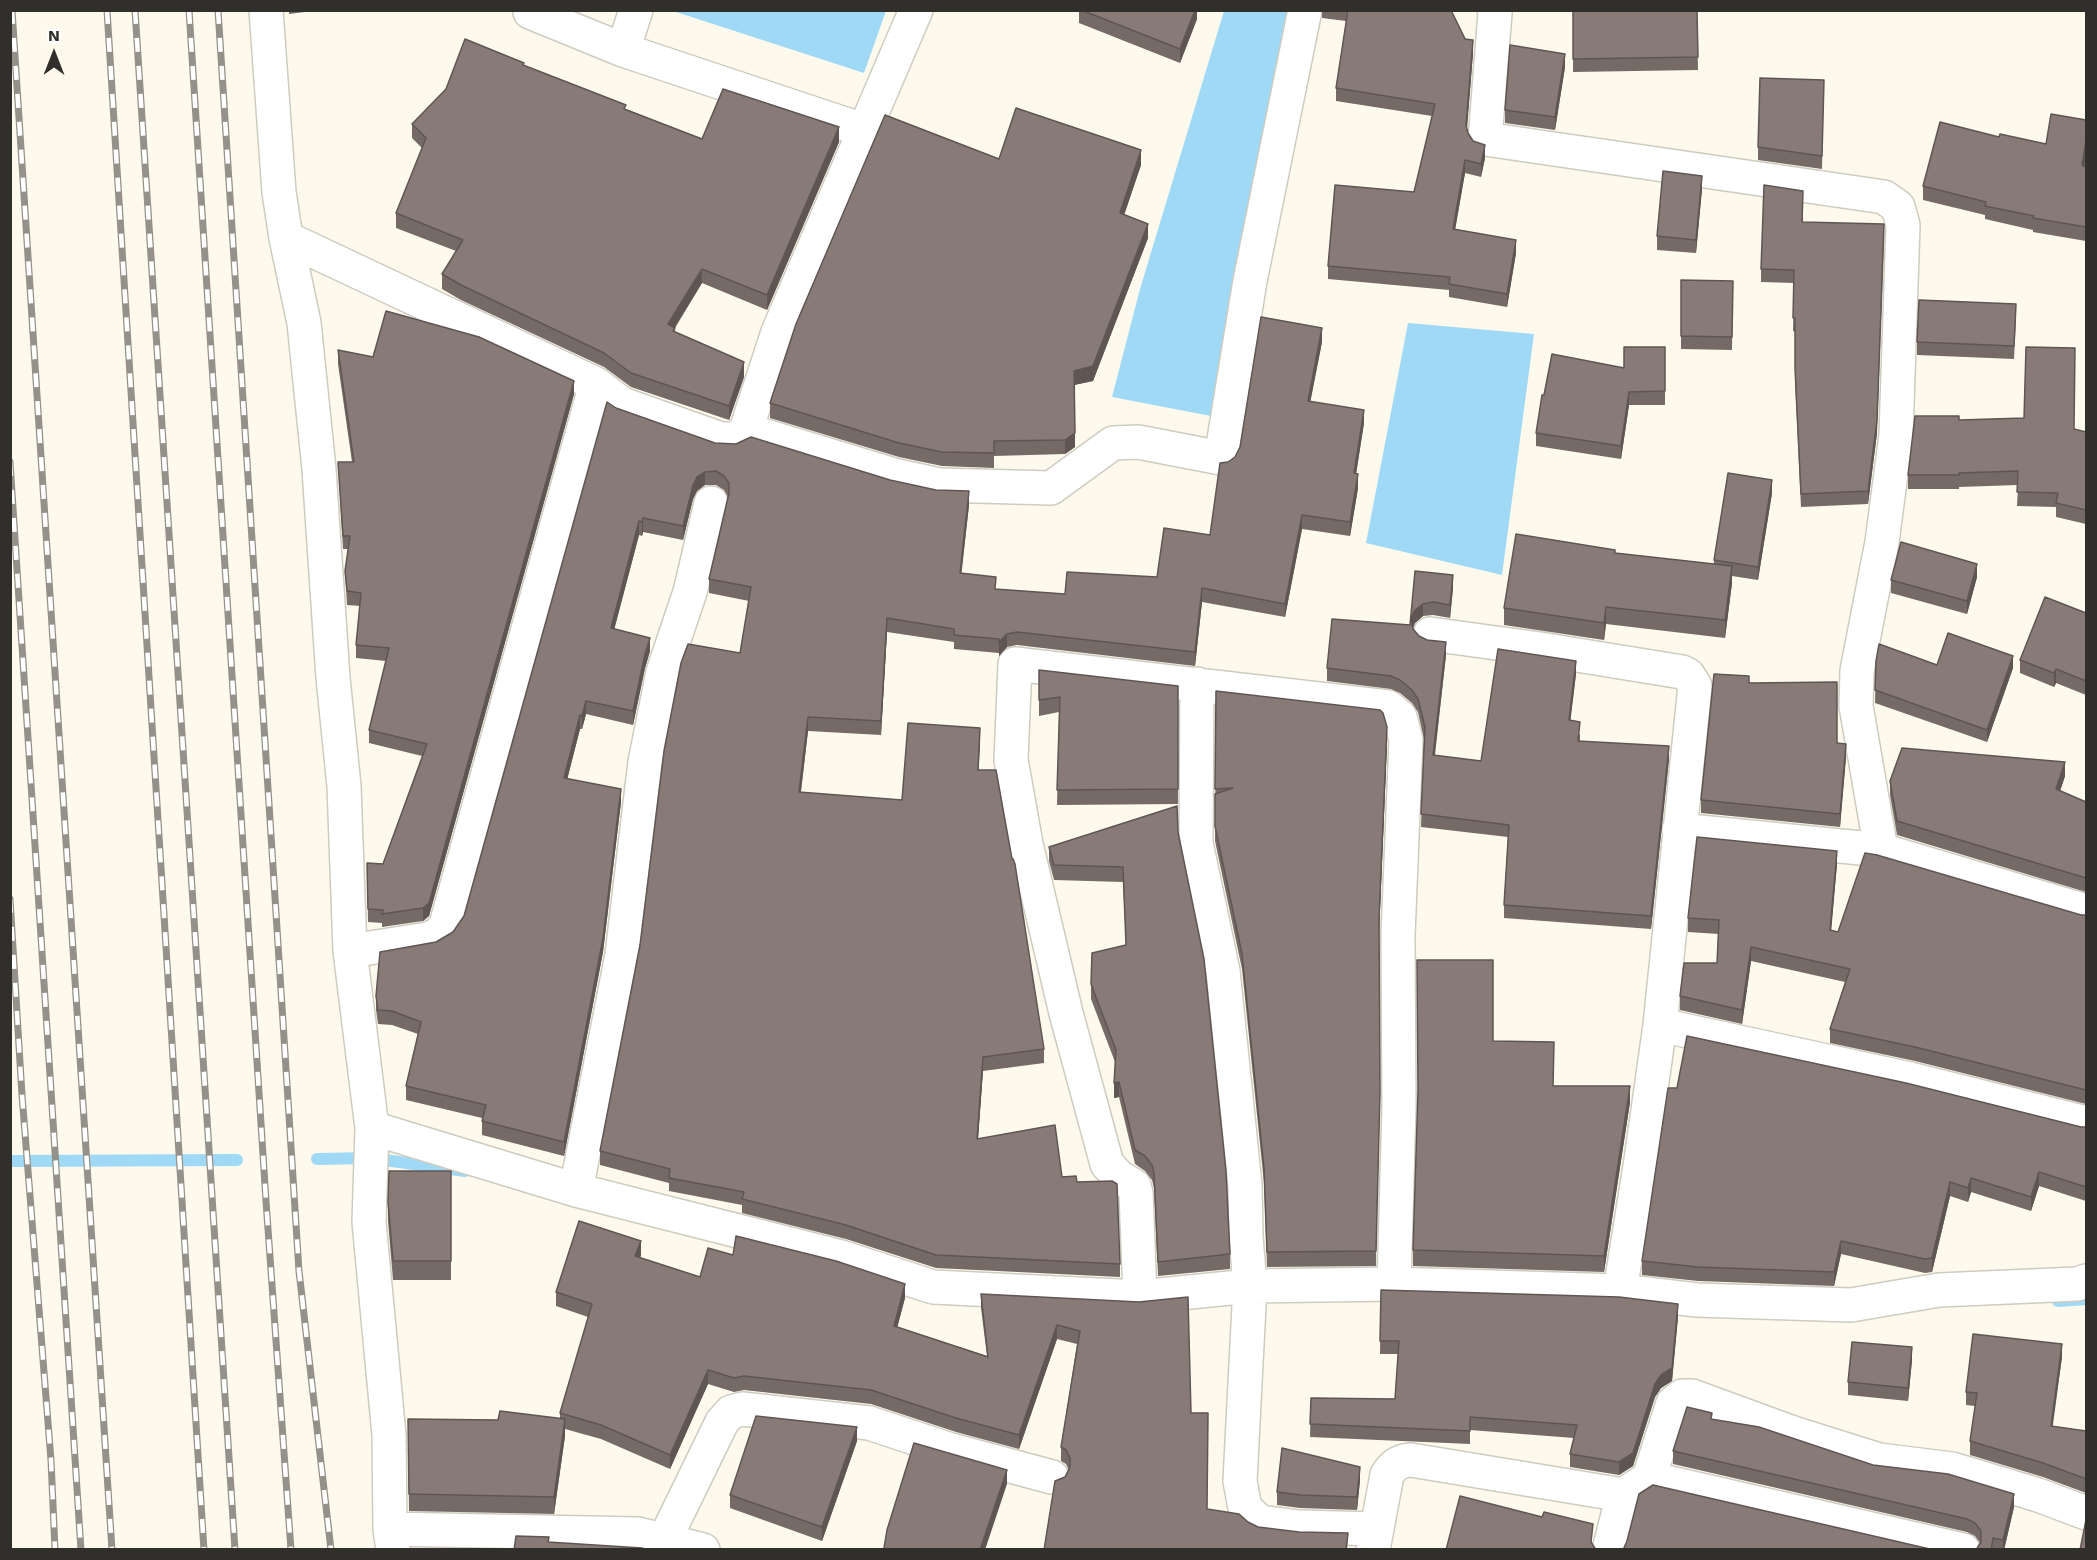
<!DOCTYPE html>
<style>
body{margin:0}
#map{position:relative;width:2097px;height:1560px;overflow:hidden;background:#fdfaed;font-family:"Work Sans",sans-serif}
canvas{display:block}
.frame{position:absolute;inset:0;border:12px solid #302f2b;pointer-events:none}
.north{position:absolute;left:24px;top:24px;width:60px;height:60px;-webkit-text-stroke:4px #fff;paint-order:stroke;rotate:0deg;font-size:16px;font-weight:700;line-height:24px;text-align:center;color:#302f2b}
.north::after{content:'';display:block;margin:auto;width:21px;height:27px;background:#302f2b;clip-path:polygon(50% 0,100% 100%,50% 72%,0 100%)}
</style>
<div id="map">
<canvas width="2097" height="1560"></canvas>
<div class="frame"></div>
<div class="north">N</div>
</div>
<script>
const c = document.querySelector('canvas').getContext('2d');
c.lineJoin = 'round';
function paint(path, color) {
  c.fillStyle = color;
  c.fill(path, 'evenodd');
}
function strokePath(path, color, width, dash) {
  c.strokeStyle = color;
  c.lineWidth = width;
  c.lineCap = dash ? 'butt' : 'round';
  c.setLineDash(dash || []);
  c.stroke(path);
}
paint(new Path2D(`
 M673 11H886L864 73Z
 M1224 11H1292L1274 90 1211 416 1112 397 1140 289Z
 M1408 323 1534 334 1502 575 1366 543Z`), '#a0d9f6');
strokePath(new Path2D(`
 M317 1159 370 1158 465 1171
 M10 1161 237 1160
 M2058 1301 2086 1299`), '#a0d9f6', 12);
const minor = new Path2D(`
 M266 10 279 192 286 238 304 323 319 469 333 678 344 786 350 951 372 1128 369 1222 389 1435 390 1529 393 1550
 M1494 10 1495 13 1485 139 1884 197 1898 207 1903 225 1896 435 1882 542 1857 671 1856 706 1881 850
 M530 12 623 50 863 130
 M623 50 636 10
 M286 238 596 384
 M746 430 894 475 940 485 1051 488 1113 443 1138 442 1221 458 1250 281 1305 10
 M1430 634 1540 649 1682 672 1688 675 1695 686 1660 1025 1910 1079 2086 1123
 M1197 684 1196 843 1223 971 1245 1185 1246 1236 1250 1286 1240 1481 1245 1508 1260 1522 1299 1527 1377 1529
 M1679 830 1881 850 2086 911
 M350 951 428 939 439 934 446 925 596 384 622 404 721 439H736L746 430 778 332 916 10
 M372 1128 576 1190 841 1257 933 1287 1140 1297 1250 1286 1394 1284 1620 1291 1697 1300 1851 1305 1939 1290 2077 1284 2086 1281
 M576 1190 622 955 645 762 663 672 690 592 711 503
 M1620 1291 1641 1160 1660 1025
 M1140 1297 1136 1193 1134 1186 1118 1176 1107 1164 1066 1013 1026 844 1011 760 1015 664 1388 707 1400 717 1406 740 1398 935 1399 1107 1394 1284
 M1649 1478 1963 1550
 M390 1529 638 1534 703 1550
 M664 1550 665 1539 722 1422 731 1412 742 1409 869 1423 951 1450 1052 1477
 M1373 1550 1387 1475C1393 1465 1399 1461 1411 1460L1623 1495
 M1609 1550 1623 1495 1649 1478 1673 1403 1682 1396H1692L1793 1433 1879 1460 1952 1469 2038 1495 2086 1513`);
strokePath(minor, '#ceccc0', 36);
strokePath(minor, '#fff', 33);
const rail = new Path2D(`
 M12 10 112 1550
 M107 10 204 1550
 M135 10 235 1550
 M189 10 266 1201 291 1550
 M218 10 299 1271 331 1550
 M10 462 81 1550
 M10 899 22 1095 51 1460 55 1550`);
strokePath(rail, '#939189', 7);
strokePath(rail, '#fff', 4.5, [14]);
paint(new Path2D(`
 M289 10H321L289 14Z
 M1079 10H1197V19L1180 63 1079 23Z
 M1322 10H1451L1473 53 1467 129 1468 133 1485 158 1481 177 1465 173 1455 229 1516 253 1507 307 1449 297V290L1328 279V266L1414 192 1432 116 1336 101V88L1346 21 1322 18Z
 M1697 10 1698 70 1573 72V11Z
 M524 66 626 109 702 139 839 142 767 310 702 283 675 328V332L744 377 729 420 631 387 604 367 461 300 442 289V274L456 251 396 228V213L422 148 412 138V124Z
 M1565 67 1555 130 1505 123V110Z
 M1824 80 1822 169 1758 160V147Z
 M2086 120V155L2085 166 2086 167V241L2033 232V230L1985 219V215L1923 200V186L1999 137 2046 144Z
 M999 159 1141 165 1124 215 1148 238 1093 381 1074 385 1075 447 1065 454 994 456V468L942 466 899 457 770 418V403Z
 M1702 189 1696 253 1657 250V236Z
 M1803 204V222L1877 433 1868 504 1801 507 1795 381V332L1793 331 1794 283 1761 282V269Z
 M1681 280 1733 281 1732 350 1681 349Z
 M2016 318 2014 359 1917 355V342Z
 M1322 342 1310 401 1364 423 1356 474 1358 488 1350 536 1302 529 1285 617 1202 602 1195 666 1017 645 1007 647 999 656V653L954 649V642L887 632 881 735 808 731 801 792 902 800 980 741 978 770 1044 1049V1063L983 1071 978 1139 1062 1177 1077 1182 1120 1264V1277L936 1268 846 1239 742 1213V1205L669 1191V1183L600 1165V1151L740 653 749 601 709 593V579L728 497 724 490 716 485H705L697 491 693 499 683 540 643 532 642 536 639 535 614 629 650 651 645 668 633 725 586 714 582 729H580L567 779 621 802 603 952 564 1156 482 1135V1118L406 1100V1086L418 1034 392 1025 378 1024 376 1010V996L436 942 453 932 464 916 616 408 715 443 969 505 961 574 996 589 1065 594 1157 577 1210 535 1228 462 1235 457Z
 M1665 347V405H1629L1621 459 1536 446V433L1544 395 1624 368Z
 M338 350 574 394 429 916 423 921 382 927V923L368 922 367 863 383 864 422 756 369 743V730L386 661 356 658V645L360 606 347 605 345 571 348 549H343L338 462H352L338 364Z
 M1959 420 2074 429 2086 432V524L2056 517V507L2017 506 2018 485 1959 487V489H1908V475Z
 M1772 493 1758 580 1732 576V583L1725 638 1606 624 1604 640 1504 625V608L1615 553 1714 564V560Z
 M1415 571 1453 588 1450 618 1433 615 1423 616 1415 623 1413 628 1419 636 1446 655 1435 755 1481 761 1576 674 1570 721 1580 735V741L1669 759 1651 929 1504 918V905L1508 837 1421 827 1424 739 1418 712 1412 703 1400 693 1391 689 1327 681V668L1410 625Z
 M1977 577 1967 614 1891 593V580Z
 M2086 613V695L2056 683 2054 687 2020 673V660Z
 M1876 661 1937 665 2013 668 1987 742 1875 703Z
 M1039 670 1178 686V804L1057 805 1059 712 1039 716Z
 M1749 683 1837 743 1846 757 1840 827 1701 813V800Z
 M1216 691 1387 742 1379 932 1376 1266 1267 1267 1264 1183 1242 969 1215 841Z
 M2065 776 2060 791 2086 802V892L1897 835 1890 795V781Z
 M1178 832 1230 1254V1269L1158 1276 1154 1188 1152 1180 1145 1171 1135 1164 1119 1097 1114 1098 1115 1062 1091 999V984L1126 945 1123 882 1054 880 1049 861V847Z
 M1837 864 1831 930 1838 932 2086 915V1104L1915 1061 1830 1043V1029L1845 982 1751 961 1742 1024 1680 1010V996L1717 963 1719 934 1688 932V918Z
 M1493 1041 1553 1086 1630 1102 1604 1272 1413 1266V1250Z
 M2081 1127H2086V1201L2039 1186 2031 1211 1971 1192 1968 1202 1950 1196 1932 1272 1925 1273 1841 1254 1834 1286 1698 1281 1642 1275V1261Z
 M451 1171V1280H393L388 1221V1202Z
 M579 1221 641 1241V1255L640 1258 700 1277 708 1248 733 1255 736 1236 836 1261 905 1284V1298L897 1327 987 1356 981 1308V1294L1139 1302 1188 1297 1191 1413H1208L1207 1509 1239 1514 1248 1522 1258 1527 1299 1532 1348 1533 1347 1550H1044L1055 1481 1065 1477 1069 1470 1066 1464 1061 1461V1447L1077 1344 1057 1339 1019 1449 956 1432 871 1404 744 1390 734 1392 708 1384 670 1469 601 1439 565 1429V1436L554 1514 409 1511 408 1419 498 1420 500 1411 560 1419V1413L588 1317 556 1306V1292Z
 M1381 1290 1678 1317 1672 1381 1661 1388 1655 1397 1633 1466 1619 1475 1570 1467V1454L1574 1438 1470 1430V1444L1310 1437 1311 1398 1395 1399 1398 1354H1380Z
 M2062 1357 2052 1426 2086 1431V1493L2043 1477 1970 1455V1441L1975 1406 1966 1405V1392Z
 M1912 1360 1908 1401 1848 1395V1382Z
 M1712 1419 1873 1465 2014 1507 2004 1550H1976L1980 1543 1975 1536 1967 1532 1673 1464V1451Z
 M857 1441 822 1541 730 1508V1495Z
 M1360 1480 1357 1510 1300 1508 1277 1505V1492Z`), '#756a66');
paint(new Path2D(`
 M1195 10H1197V19L1180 63V49Z
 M1473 40V53L1466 138V125Z
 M1565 54V67L1555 130V117Z
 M839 127V142L767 310V295Z
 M2086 141V155L2082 179V165Z
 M1485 145V158L1481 177V164Z
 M1141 150V165L1120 227V213Z
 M1465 160V173L1453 242V229Z
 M1702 176V189L1696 253V240Z
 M1148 224V238L1093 381 1074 385V371Z
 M1884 237 1877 433 1868 504V491Z
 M1516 240V253L1507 307V294Z
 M702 269V283L668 338V324Z
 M1322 328V342L1308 414V401Z
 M744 362V377L729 420V406Z
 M574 381V394L429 916 423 921V908Z
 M1629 392V405L1621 459V446Z
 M1364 410V423L1354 487V473Z
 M1075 433V447L1065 454V440Z
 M705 472V485L697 491 693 499 683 540V526L693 485 697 477Z
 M1358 474V488L1350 536V522Z
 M1772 480V493L1758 580V567Z
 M969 491V505L960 587V573Z
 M1302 515V529L1285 617V604Z
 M643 518V532L642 536V522Z
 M639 521V535L611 642V628Z
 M1977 564V577L1967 614V601Z
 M1732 566V583L1725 638V620Z
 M1453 575V588L1450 618V605Z
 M1202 588V602L1195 666V652Z
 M1423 604V616L1415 623 1411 632V619L1415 610Z
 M1606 607V624L1604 640V623Z
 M887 618V632L881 735V721Z
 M1007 634V647L999 656V642Z
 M650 638V651L645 668 633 725V711L645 654Z
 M1446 642V655L1433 768V755Z
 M2013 656V668L1987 742V730Z
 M1576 661V674L1569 733V720Z
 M2056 669V683L2054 687V673Z
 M586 701V714L582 729V716Z
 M580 715V729L564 792V778Z
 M808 717V731L799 806V792Z
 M1387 727V742L1379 934V919Z
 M980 728V741L978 784V770Z
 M1846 744V757L1840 827V814Z
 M1669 746V759L1651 929V916Z
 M2065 762V776L2056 803V789Z
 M621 789V802L603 952 564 1156V1142Z
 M1837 851V864L1830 944V930Z
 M1751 947V961L1742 1024V1010Z
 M983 1057V1071L977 1153V1139Z
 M1119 1082V1097L1114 1098V1083Z
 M1630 1086V1102L1604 1272V1256Z
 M2039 1172V1186L2031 1211V1197Z
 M1971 1178V1192L1968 1202V1188Z
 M1950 1182V1196L1932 1272V1258Z
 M641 1241V1255L635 1270V1256Z
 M1841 1241V1254L1834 1286V1272Z
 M905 1284V1298L894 1340V1326Z
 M1678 1304V1317L1672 1381 1661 1388 1655 1397 1633 1466 1619 1475V1462L1655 1384Z
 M1057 1325V1339L1019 1449V1435Z
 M2062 1344V1357L2051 1439V1426Z
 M1912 1347V1360L1908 1401V1388Z
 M708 1370V1384L670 1469V1455Z
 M565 1419V1436L554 1514V1497Z
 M857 1427V1441L822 1541V1527Z
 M1360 1467V1480L1357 1510V1497Z
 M1007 1470V1484L985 1550H980Z
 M2014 1494V1507L2004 1550H2003V1540Z`), '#5f5653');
const building = new Path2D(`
 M1081 10H1195L1180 49Z
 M1348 10H1451L1465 39 1473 40 1466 125 1468 133 1473 141 1485 145 1481 164 1465 160 1453 229 1516 240 1507 294 1449 284 1450 277 1328 266 1335 185 1414 192 1435 104 1336 88Z
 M1697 10 1698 57 1573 59V11Z
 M465 39 524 63 523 65 626 105 624 109 702 139 723 89 839 127 767 295 702 269 668 324 675 328 673 331 744 362 729 406 631 373 604 353 461 285 442 274 463 240 396 213 426 138 412 124 446 89Z
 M1510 45 1565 54 1555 117 1505 110Z
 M1760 78 1824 80 1822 156 1758 147Z
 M1016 108 1141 150 1120 213 1148 224 1093 366 1074 371 1075 433 1065 440 994 441V453L942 452 899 443 770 403 796 324 885 115 999 159Z
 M2051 114 2086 120V141L2082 165 2086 167V227L2033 218 2034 216 1985 206 1986 202 1923 186 1940 122 1999 137 2000 134 2046 144Z
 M1663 171 1702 176 1696 240 1657 236Z
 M1764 185 1803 191 1802 222 1884 224 1877 420 1868 491 1801 494 1795 368V318H1793L1794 270 1761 269Z
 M1681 280 1733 281 1732 337 1681 336Z
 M1919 300 2016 304 2014 346 1917 342Z
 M386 311 479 337 574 381 429 903 423 908 382 914 383 910 368 909 367 863 383 864 427 744 369 730 389 648 356 645 361 593 347 591 345 571 350 536H343L338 462H354L338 350 373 357Z
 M1261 317 1322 328 1308 401 1364 410 1354 473 1358 474 1350 522 1302 515 1285 604 1202 588 1195 652 1017 632 1007 634 999 642V639L954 635V629L887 618 881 721 808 717 799 792 902 800 908 723 980 728 978 770H996L1012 859H1013L1015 864 1044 1049 983 1057 977 1139 1055 1125 1062 1177 1076 1176 1077 1182 1112 1181 1117 1184 1120 1264 936 1255 846 1225 742 1199 744 1192 669 1178 670 1169 600 1151 640 945 664 751 681 663 688 644 740 653 751 587 709 579 729 493V483L724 476 716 471 705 472 697 477 693 485 683 526 643 518 642 522 639 521 611 628 650 638 645 654 633 711 586 701 582 716 580 715 564 778 621 789 603 938 564 1142 482 1121 486 1105 406 1086 421 1022 392 1011 378 1010 376 996 380 952 436 942 453 932 464 916 607 402 616 408 715 443 736 444 751 437 890 480 936 490 969 491 960 573 996 577 995 589 1065 594 1067 572 1157 577 1164 528 1210 535 1220 463 1228 462 1235 457 1240 447Z
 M1624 347H1665V391L1629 392 1621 446 1536 433 1542 395H1544L1552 354 1624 368Z
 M2026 347 2075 348 2074 429 2086 432V510L2056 503 2058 493 2017 492 2018 471 1959 473V475H1908L1915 416H1959V420L2024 418Z
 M1728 473 1772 480 1758 567 1714 560Z
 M1516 534 1615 550V553L1732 566 1725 620 1606 607 1604 623 1504 608Z
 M1901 542 1977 564 1967 601 1891 580Z
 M1415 571 1453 575 1450 605 1433 602 1423 604 1415 610 1411 619 1413 629 1419 636 1427 640 1446 642 1433 755 1481 761 1498 649 1576 661 1569 720 1580 722 1578 741 1669 746 1651 916 1504 905 1509 825 1421 814 1425 727 1418 699 1412 690 1400 680 1391 676 1327 668 1332 619 1410 625Z
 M2045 597 2086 613V681L2056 669 2054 673 2020 660Z
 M1948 633 2013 656 1987 730 1875 690 1876 661 1879 644 1937 665Z
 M1039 670 1178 686V789L1057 790 1060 697 1039 700Z
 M1714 674 1749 676V683L1837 682V743L1846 744 1840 814 1701 800Z
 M1216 691 1380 710 1383 713 1387 727 1379 919 1380 1092 1376 1251 1267 1252 1264 1168 1242 954 1215 826V794L1233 788 1215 789Z
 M1902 748 2065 762 2056 789 2086 802V878L1897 821 1890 781Z
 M1177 806 1178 832 1204 959 1226 1171 1230 1254 1158 1262 1154 1173 1152 1165 1145 1156 1135 1150 1119 1082 1114 1083 1116 1050 1091 984 1092 953 1126 945 1123 867 1054 865 1049 847Z
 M1697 837 1837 851 1830 930 1838 932 1865 853 1877 855 2081 915H2086V1090L1915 1047 1830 1029 1850 969 1751 947 1742 1010 1680 996 1684 963H1717L1719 920 1688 918Z
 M1417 960H1493V1041L1554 1042 1553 1086H1630L1604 1256 1413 1250 1418 1091Z
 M1687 1036 1906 1083 2081 1127H2086V1187L2039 1172 2031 1197 1971 1178 1968 1188 1950 1182 1932 1258 1925 1259 1841 1241 1834 1272 1698 1267 1642 1261 1668 1088H1677Z
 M389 1171H451V1261H393L388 1202Z
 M579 1221 641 1241 635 1256 700 1277 708 1248 733 1255 736 1236 836 1261 905 1284 894 1326 988 1357 981 1294 1139 1302 1188 1297 1191 1413H1208L1207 1509 1239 1514 1248 1522 1258 1527 1299 1532 1348 1533 1346 1550H1044L1055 1481 1065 1477 1070 1467V1458L1066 1450 1061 1447 1080 1331 1057 1325 1019 1435 956 1418 871 1390 744 1376 734 1378 708 1370 670 1455 601 1425 560 1413 592 1304 556 1292Z
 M1381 1290 1619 1297 1678 1304 1672 1368 1661 1375 1655 1384 1633 1453 1619 1462 1570 1454 1577 1425 1470 1417V1431L1310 1424 1311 1398 1395 1399 1399 1341H1380Z
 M1973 1334 2062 1344 2051 1426 2086 1431V1479L2043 1463 1970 1441 1977 1393 1966 1392Z
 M1852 1342 1912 1347 1908 1388 1848 1382Z
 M1687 1407 1712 1413 1711 1419 1759 1427 1873 1465 1948 1474 2014 1494 2003 1540 1993 1538 1991 1550H1976L1981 1542V1531L1975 1523 1967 1519 1673 1451Z
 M500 1411 565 1419 554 1497 409 1494 408 1419 498 1420Z
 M756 1416 857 1427 822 1527 730 1495Z
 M914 1443 1007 1470 980 1550H888L884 1548 887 1530Z
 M1282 1448 1360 1467 1357 1497 1300 1495 1277 1492Z
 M1653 1485 1934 1550H1623L1627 1541 1639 1494Z
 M1460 1496 1542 1517 1544 1512 1593 1524 1591 1542 1596 1550H1446Z
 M2086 1520V1550H2080Z
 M516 1536 549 1537 548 1542 642 1548 647 1550H514Z`);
paint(building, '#887b77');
strokePath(building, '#5f5653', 1.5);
</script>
